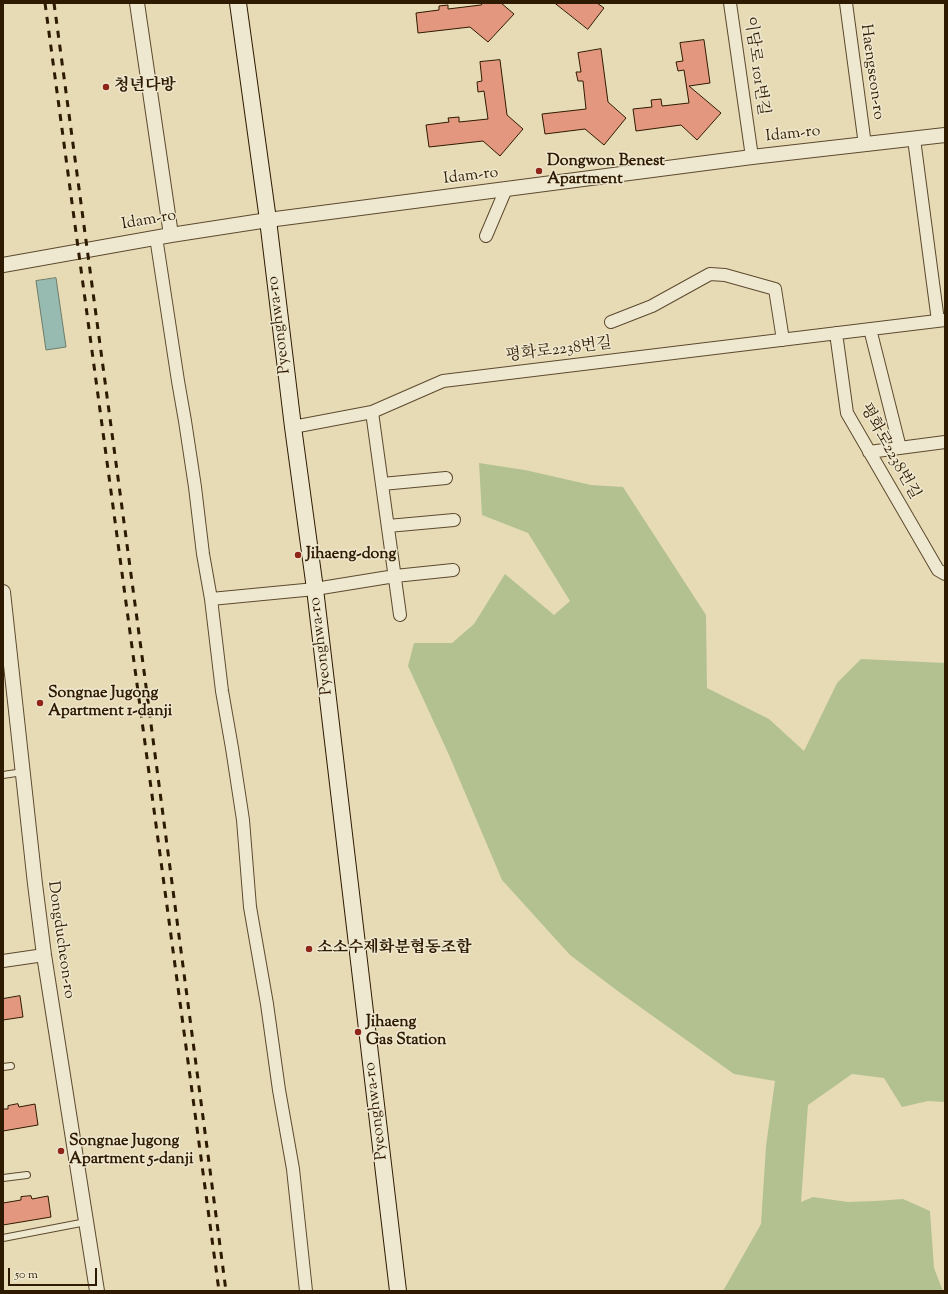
<!DOCTYPE html>
<meta charset="utf-8">
<style>
body{margin:0}
#map{position:relative;width:948px;height:1294px;overflow:hidden;background:#e7dbb6;font-family:"Sorts Mill Goudy",serif}
canvas{display:block}
.frame{position:absolute;inset:0;border:4px solid #2e1a00;pointer-events:none}
.scale{position:absolute;left:8px;top:1268px;width:89px;height:18px;box-sizing:border-box;border:2px solid #2e1a00;border-top:0;padding-left:5px;font-size:12px;line-height:14px;white-space:nowrap;color:#2e1a00;-webkit-text-stroke:3px #efe8d0;paint-order:stroke}
</style>
<div id="map">
<canvas width="948" height="1294"></canvas>
<div class="frame"></div>
<div class="scale">50 m</div>
</div>
<script>
const c = document.querySelector('canvas').getContext('2d');
c.lineJoin = 'round';
function paint(path, color) {
  c.fillStyle = color;
  c.fill(path, 'evenodd');
}
function strokePath(path, color, width, dash) {
  c.strokeStyle = color;
  c.lineWidth = width;
  c.lineCap = dash ? 'butt' : 'round';
  c.setLineDash(dash || []);
  c.stroke(path);
}
function write(font, color, halo, rows, align = 'center') {
  c.font = font + ' "Sorts Mill Goudy","Noto Serif KR",serif';
  c.lineWidth = 3;
  c.setLineDash([]);
  c.textBaseline = 'middle';
  c.strokeStyle = halo;
  c.fillStyle = color;
  for (const [text, x, y, turn = 0] of rows) {
    c.save();
    c.translate(x, y);
    c.rotate((+turn || 0) * Math.PI / 180);
    c.textAlign = isNaN(turn) ? turn : align;
    if (halo) c.strokeText(text, 0, 0);
    c.fillText(text, 0, 0);
    c.restore();
  }
}
paint(new Path2D(`
 M479 463 525 470 591 485 623 487 706 615 707 688 769 719 804 751 837 683 861 659 945 663V1102L928 1101 902 1107 884 1078 852 1074 808 1105 801 1202 813 1197 848 1202 875 1201 903 1199 930 1211 934 1268 943 1291H723L761 1224 766 1146 775 1081 734 1074 619 992 570 955 502 880 449 755 408 666 414 643H452L474 624 505 574 554 615 570 601 528 533 482 515Z`), '#b3c190');
const water = new Path2D(`
 M56 278 66 347 46 350 36 281Z`);
paint(water, '#97bbb0');
strokePath(water, '#6d7b6a', 1);
const building = new Path2D(`
 M483 3H501L514 14 488 42 470 27 418 33 416 13 439 10V6L448 5V9L481 5Z
 M555 3H597L604 8 588 29Z
 M704 40 710 83 689 86 721 113 697 140 681 125 636 131 633 109 652 107 651 100 661 99 662 106 689 103 684 70 678 71 676 62 683 61 680 43Z
 M601 49 608 102 626 118 604 145 585 129 545 134 542 114 586 109 583 81H578L576 72H581L578 53Z
 M500 60 507 115 523 129 500 156 483 141 429 147 426 125 449 122 448 118 459 117V122L488 119 484 91 478 92 477 82 482 81 480 62Z
 M20 996 23 1017 3 1020V999Z
 M18 1104 19 1107 35 1104 38 1125 3 1131V1109H8V1106Z
 M31 1196 32 1199 48 1196 51 1217 3 1225V1203L21 1200V1197Z`);
paint(building, '#e3977e');
strokePath(building, '#2e1a00', 1);
const service = new Path2D(`
 M3 775 23 772
 M3 1067 11 1066
 M3 1178 27 1175
 M3 1238 86 1222`);
const minor = new Path2D(`
 M730 3 752 157
 M846 3 865 145
 M914 139 938 321
 M486 236 506 189
 M156 237 178 381 185 421 195 487 203 554 211 599
 M611 322 652 306 710 274 725 275 775 289 783 340
 M870 329 900 448
 M836 333 847 413 938 570 945 574
 M372 412 400 615
 M293 427 372 412 443 381 945 320
 M869 452 945 442
 M382 484 446 478
 M388 526 454 520
 M3 961 44 955
 M306 1291 293 1169 279 1090 267 1004 250 907 243 820 232 748 222 691 211 599 315 589 395 576 453 570`);
const tertiary = new Path2D(`
 M137 3 171 235
 M3 265 171 235 268 220 752 157 945 135
 M3 592 35 884 44 955 97 1291`);
const secondary = new Path2D(`
 M238 3 268 220 293 427 315 589 398 1291`);
strokePath(service, '#5c4a2e', 8);
strokePath(minor, '#5c4a2e', 14);
strokePath(tertiary, '#5c4a2e', 16);
strokePath(secondary, '#2e1a00', 18);
strokePath(service, '#efe8d0', 6);
strokePath(minor, '#efe8d0', 12);
strokePath(tertiary, '#efe8d0', 14);
strokePath(secondary, '#efe8d0', 16);
strokePath(new Path2D(`
 M45 3 219 1291
 M54 3 142 656 226 1291`), '#2e1a00', 3, [7, 7]);
for (const [x, y, r, color] of [
 [106,87,4,"#8f2418"],
 [539,171,4,"#8f2418"],
 [298,555,4,"#8f2418"],
 [40,703,4,"#8f2418"],
 [309,949,4,"#8f2418"],
 [358,1032,4,"#8f2418"],
 [61,1151,4,"#8f2418"]
]) {
  const dot = new Path2D();
  dot.arc(x, y, r, 0, 2 * Math.PI);
  c.fillStyle = color;
  c.fill(dot);
  strokePath(dot, '#efe8d0', 1.5);
}
write('16px', '#2e1a00', '#efe8d0', [
 ["이담로 101번길",755,66,82],
 ["Haengseon-ro",871,72,82],
 ["Idam-ro",793,135,-6],
 ["Idam-ro",471,177,-7],
 ["Idam-ro",149,221,-10],
 ["Pyeonghwa-ro",280,325,-97],
 ["평화로2238번길",559,351,-7],
 ["평화로2238번길",889,452,61],
 ["Pyeonghwa-ro",322,646,-97],
 ["Dongducheon-ro",60,940,82],
 ["Pyeonghwa-ro",377,1111,-97]
]);
write('bold 16px', '#2e1a00', '#efe8d0', [
 ["청년다방",114,87],
 ["Dongwon Benest",547,162],
 ["Apartment",547,180],
 ["Jihaeng-dong",306,555],
 ["Songnae Jugong",48,694],
 ["Apartment 1-danji",48,712],
 ["소소수제화분협동조합",317,949],
 ["Jihaeng",366,1023],
 ["Gas Station",366,1041],
 ["Songnae Jugong",69,1142],
 ["Apartment 5-danji",69,1160]
], 'left');
</script>
